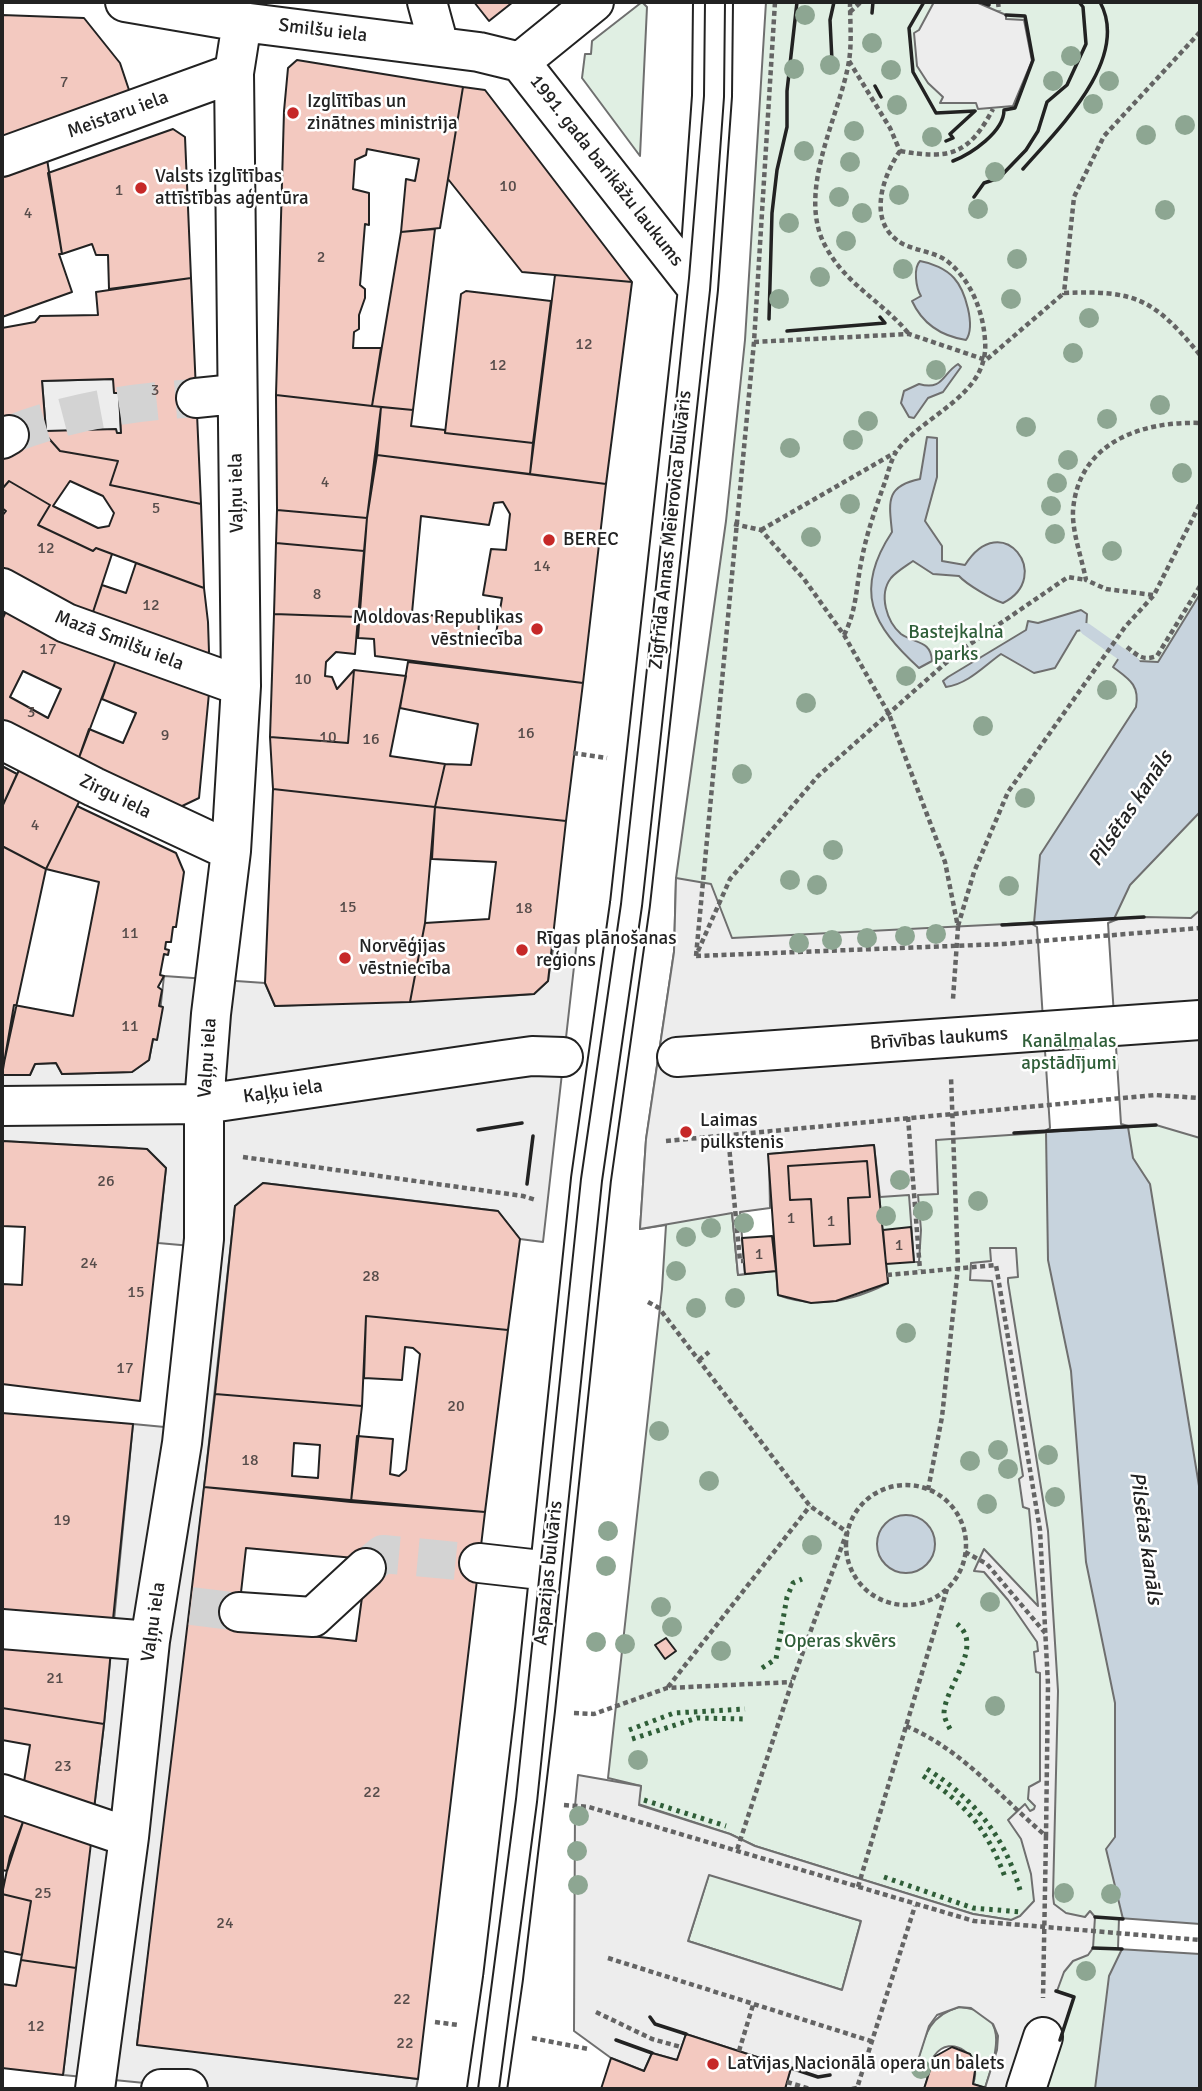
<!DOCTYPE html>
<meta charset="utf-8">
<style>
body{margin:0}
#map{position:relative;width:1202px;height:2091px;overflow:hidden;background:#fff;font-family:Signika,sans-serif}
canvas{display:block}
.frame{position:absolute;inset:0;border:4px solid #222;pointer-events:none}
</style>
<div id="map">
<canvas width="1202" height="2091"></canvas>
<div class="frame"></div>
</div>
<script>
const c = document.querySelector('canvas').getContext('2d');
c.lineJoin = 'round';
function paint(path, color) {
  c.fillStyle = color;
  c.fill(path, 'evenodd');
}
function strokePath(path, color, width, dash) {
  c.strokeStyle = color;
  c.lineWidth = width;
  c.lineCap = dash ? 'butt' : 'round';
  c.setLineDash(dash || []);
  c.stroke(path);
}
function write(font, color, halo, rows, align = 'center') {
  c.font = font + ' Signika,sans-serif';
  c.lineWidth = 5;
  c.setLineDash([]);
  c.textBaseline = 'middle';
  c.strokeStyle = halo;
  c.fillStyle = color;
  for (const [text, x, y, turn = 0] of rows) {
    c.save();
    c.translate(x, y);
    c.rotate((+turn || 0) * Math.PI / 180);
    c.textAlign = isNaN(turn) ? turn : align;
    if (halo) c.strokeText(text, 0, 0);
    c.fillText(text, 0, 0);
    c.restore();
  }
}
const green = new Path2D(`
 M642 2 647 7 640 156 582 78 585 54H591L592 41Z
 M766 2H1200V2089H1007L1027 2031 1011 1920 973 1914 755 1846 730 1834 638 1804 641 1786 608 1778 662 1289 666 1225 640 1229 646 1140 674 952 676 878 726 521 745 340ZM874 1145 888 1283C853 1301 815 1309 778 1295L776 1271 738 1275 732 1213 770 1207 769 1154Z
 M709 1874 861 1921 842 1990 688 1941Z
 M959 2007C1012 2011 996 2054 985 2088L973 2084C984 2056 951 2032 934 2056 930 2063 930 2070 928 2077L914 2073C924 2042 924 2017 959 2007Z`);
paint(green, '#e0efe3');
strokePath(green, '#6f6f6f', 2);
const parking = new Path2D(`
 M934 2H976L1006 15V19L1024 20 1032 61 1013 106 978 109 976 103H940L943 97 928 83 917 66 914 33 919 30Z
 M113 379 119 393 121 433 46 431 42 381Z
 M676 878 711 884 732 938 1144 917 1191 918 1200 910V1138L1156 1125 936 1140 938 1194 918 1195 921 1230 919 1262H914L909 1195 880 1197 874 1145 769 1154 770 1208 740 1212 745 1274 738 1275 732 1213 640 1229 646 1139 674 952Z
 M555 936 577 940 543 1242 520 1239 498 1211 383 1197 263 1183 235 1206 180 1706 137 2044 418 2079 416 2089H206L63 2075 104 1724 133 1424 175 1428 192 1246 158 1243 166 1168 147 1149 2 1141V1075H30L35 1064 56 1063 62 1074 132 1072 149 1060 153 1039H157L164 976 265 983 275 1006 507 996 534 994 548 981Z
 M990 1248H1016L1018 1277 1008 1278V1282L1048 1531 1058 1691 1053 1896 1054 1904 1066 1913 1085 1917 1090 1911 1095 1917 1093 1948 1088 1955 1073 1961 1064 1972 1057 1991 1074 1997 1059 2042 1027 2031 1007 2089 985 2088 997 2050 998 2036 993 2024 971 2008 959 2007 937 2015 929 2026 914 2073 928 2077 924 2089H785L791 2068 686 2034 677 2060 652 2053 644 2071 611 2058 574 2031 575 1806 578 1775 641 1786 639 1805 730 1834 755 1846 973 1914 1011 1920 1020 1916 1034 1901 1031 1874 1021 1839 1008 1820 1025 1804 1030 1811 1034 1809 1035 1806 1028 1799 1029 1787 1040 1781V1673L1036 1672 1034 1652 1038 1651 1037 1642 1008 1600 984 1572 974 1571 984 1549 1038 1606 1029 1509 1023 1507 1019 1479 1023 1476 992 1281 970 1280 971 1263 991 1261ZM709 1875 861 1921 842 1990 688 1941Z`);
paint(parking, '#ededed');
strokePath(parking, '#6f6f6f', 2);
const water = new Path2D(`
 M920 261C932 263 946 269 954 278 965 290 976 326 966 340 941 336 922 323 912 301L921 296C916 288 913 268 920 261Z
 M958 364 961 367 943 392 928 398 914 418 909 417 901 403 904 391 919 384C943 391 942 374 958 364Z
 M927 437 937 438V477L925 521 942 546V561L965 565C1002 506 1055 577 1003 603 993 600 966 584 959 576L933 574 913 561C906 566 896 572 891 578 878 595 887 622 901 634 915 644 931 640 932 661L919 668C872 625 853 591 892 532 889 502 885 486 920 479Z
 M1200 594V812L1130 885 1114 919H1105L1118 1127H1128L1133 1158 1150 1184 1200 1492V2089H1095L1109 1976 1122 1949 1123 1919 1106 1849 1115 1837V1703L1086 1562 1071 1371 1048 1260 1046 1132 1054 1131 1041 923H1034L1040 855 1136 707C1140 685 1129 679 1113 667L1124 650 1139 661 1158 662Z
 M1081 610 1087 614 1086 629 1077 631 1055 668 1034 673 1001 654C984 666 968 684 946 687L943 681 948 677 1026 630 1028 621 1038 623Z
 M877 1544a29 29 0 1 1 58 0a29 29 0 1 1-58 0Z`);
paint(water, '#c7d3dd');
strokePath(water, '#6f6f6f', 2);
const pier = new Path2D(`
 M1118 919 1108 923 1121 1124 1132 1127 1043 1132 1050 1128 1037 927 1030 923Z
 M1119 1918 1200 1924V1954L1118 1949Z`);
paint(pier, '#fff');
strokePath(pier, '#6f6f6f', 2);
strokePath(new Path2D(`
 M1086 629 1134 663`), '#c7d3dd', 12);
const building = new Path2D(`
 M474 2H513L489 21Z
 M2 15 84 18 120 63 130 93 2 137Z
 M297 60 463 87 440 228 401 232 406 179 415 181 419 159 367 149 366 155 355 160 353 189 369 193V225L365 224 360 285 365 289V298L359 315V329L354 332 353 348H381L372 406 276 395 284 111 288 68Z
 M463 87 485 90 632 282 522 272 448 179Z
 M173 129 185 137 191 278 109 289 108 255H96L92 244 62 254 48 173Z
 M47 159 62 254H59L72 292 2 317V174Z
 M435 229 413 410 372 406 401 232Z
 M555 275 632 282 606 484 530 474Z
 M191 278 201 504 110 485 118 461 60 451 44 433 13 443 2 419V328L35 322 40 316 98 315 96 292ZM113 379 114 393H119L121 433H117L116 429 46 431 42 381Z
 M466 291 551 301 533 443 445 433 461 294Z
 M276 395 381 407 367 518 277 510Z
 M381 407 413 410 411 426 445 430V433L533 443 530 474 377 455Z
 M44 433 60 451 118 461 110 485 201 504 204 588 96 548 93 551 38 525 50 505 9 481 2 489V449ZM70 481 103 496 114 513 109 526 98 528 53 506Z
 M377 455 606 484 583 683 375 656 374 639 358 638 367 518ZM503 502 510 514 506 550 491 549 483 595 502 598 496 634 485 641 478 640 479 621 412 613 421 516 489 525 494 503Z
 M9 481 50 505 38 525 93 551 96 548 112 554 91 618 74 613 2 567V516L6 511 2 508V489Z
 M277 510 367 518 364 551 276 543Z
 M276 543 364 551 358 617 274 614Z
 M136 563 204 588 208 622 209 652 206 654 91 618 102 585 126 593Z
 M7 609 116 660 77 763 2 722V620ZM23 671 61 689 48 718 10 697Z
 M274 614 358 617 355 654 336 652 326 662 325 676 332 677 337 689 354 670 348 743 270 737Z
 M116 660 209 693 199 798 178 808 77 763 89 729 123 743 136 713 102 699Z
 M408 662 583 683 566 821 435 807 445 764 471 765 478 724 400 708Z
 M354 670 406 676 390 756 445 764 435 807 273 789 270 737 348 743Z
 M2 766 17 774 2 807Z
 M20 768 80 800 46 869 2 846V807Z
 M273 789 435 807 425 923 410 1002 275 1006 265 983Z
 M77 806 176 853 184 872 176 927H173L171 942H166L165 949 169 950 168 955 164 954 160 975 164 976 158 987 162 990 159 1006 163 1007 157 1040 153 1039 149 1060 132 1072 62 1074 56 1063 35 1064 30 1075H2L14 1005 73 1016 99 882 46 869Z
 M435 807 566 821 548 981 534 994 410 1002 425 923 489 919 496 862 432 859Z
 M2 846 46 869 2 1072Z
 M2 1141 147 1149 166 1168 140 1401 2 1384V1284L22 1285 25 1227 2 1226Z
 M874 1145 888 1283 836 1301 811 1303 778 1295 768 1154ZM867 1161 870 1197 848 1198 850 1244 814 1246 811 1199 790 1200 788 1166Z
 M867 1161 870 1197 848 1198 850 1244 814 1246 811 1199 790 1200 788 1166Z
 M263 1183 498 1211 520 1239 508 1330 366 1316 362 1406 215 1394 235 1206Z
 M911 1227 914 1262 886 1264 883 1230Z
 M772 1236 776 1271 745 1274 742 1238Z
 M366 1316 508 1330 485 1512 351 1502 357 1436 393 1439 390 1474 399 1476 406 1470 420 1354 413 1348 405 1347 402 1380 364 1378Z
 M215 1394 362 1406 351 1502 204 1487ZM294 1443 320 1445 318 1478 292 1476Z
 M2 1413 133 1424 112 1629 2 1617Z
 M204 1487 485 1512 418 2079 137 2045ZM246 1548 365 1559 366 1568 356 1641 237 1628Z
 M2 1638 111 1650 104 1724 2 1708Z
 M666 1638 676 1651 665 1659 655 1645Z
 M2 1708 104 1724 94 1809 23 1788 30 1745 2 1740Z
 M2 1811 24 1819 7 1871 2 1870Z
 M24 1819 91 1843 76 1968 21 1960 31 1901 2 1894 10 1856Z
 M2 1894 31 1901 22 1955 2 1951Z
 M21 1960 76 1968 63 2075 2 2068V1984L16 1986Z
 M686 2034 791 2068 785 2089H601L611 2058 644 2071 652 2053 677 2060Z
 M952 2047 970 2054 976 2064 973 2084 990 2089H924L934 2057Z`);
paint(building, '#f3c9c0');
strokePath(building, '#222', 2);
strokePath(new Path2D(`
 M9 435C70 411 131 402 196 398
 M366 1568 383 1554 479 1563
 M191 1606 239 1612`), '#d3d3d3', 38, [38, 19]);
const minor = new Path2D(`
 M125 2 242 22 479 52 520 62
 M427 2 439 46
 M594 2 520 62 698 289
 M2 157 234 73
 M196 398 235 394
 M2 439 9 435
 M2 588 66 623 241 686
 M2 740 94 787 231 851
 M677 1057 1200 1020
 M2 1106 204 1104 503 1060 532 1056 563 1057
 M479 1563 541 1570
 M239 1612 313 1617 366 1568
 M2 1629 150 1641
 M2 1794 129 1837
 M95 2089 129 1837 150 1641 182 1443 204 1239V1104L211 1014 231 851 241 686 234 73 242 22
 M161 2089H188
 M487 2089 503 1978 535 1710 591 1179 630 904 698 289 712 96 713 2
 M1026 2089 1043 2037`);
strokePath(minor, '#222', 42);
strokePath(new Path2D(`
 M850 2C850 21 852 42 849 61 840 116 794 194 827 249 847 285 884 303 909 334
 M998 2 999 11
 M850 12 861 2
 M1200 32 1104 136 1074 197 1064 293C1136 290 1154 299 1200 355
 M849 61 890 128 900 151
 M900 151C951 160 969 154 993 109
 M754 342 909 334 986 360 1064 293
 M734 524 761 530 804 579 844 635 889 714 945 862 958 927 953 999
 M761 530 896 452
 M1153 595 1106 589 1086 580C1082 559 1072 532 1073 511 1078 442 1142 421 1200 423
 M844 635C857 610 856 586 862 558 867 532 876 507 885 482 888 473 891 460 896 452 923 414 990 396 985 340 983 311 971 280 947 261 935 252 917 251 903 244 866 224 882 177 900 151
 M1127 647C1138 656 1143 661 1157 656L1200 586
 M573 753 607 758
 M958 926 974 872 1008 792 1125 627 1154 595 1200 504
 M698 951 730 879 818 776 957 653 1068 577 1086 580
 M696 956 754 342 775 2
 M696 956 1003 944 1200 928
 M908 1117 920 1270
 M728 1135 740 1261H744
 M666 1141 1155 1095 1200 1098
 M243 1157 523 1196 536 1200
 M887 1275 996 1265 1040 1530 1048 1685 1046 1836
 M648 1302 659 1308 810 1506 847 1532 792 1682 737 1850
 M699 1360 709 1352
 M846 1545a60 60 0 1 1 120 0a60 60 0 1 1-120 0Z
 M928 1490 942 1417 958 1267 951 1077
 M965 1552 987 1564 1046 1634
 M668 1687 810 1506
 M574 1713 594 1714 667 1688 792 1682
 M906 1726C963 1750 1000 1797 1046 1836L1043 1998
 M564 1805 589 1807 974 1921 1200 1940
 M858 1887 947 1589
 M608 1958 874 2042
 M596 2012 652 2039 681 2047
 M435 2022 458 2025
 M532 2038 588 2049
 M739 2051 753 2005
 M787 2082 810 2089
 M852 2089 857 2088 915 1906`), '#646464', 4.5, [5, 3.5]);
strokePath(minor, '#fff', 38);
strokePath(new Path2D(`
 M478 2089 516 1799 581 1179 621 904 666 496 689 278 704 96 705 2
 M499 2089 537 1802 602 1181 642 906 710 290 724 97 725 2`), '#222', 2);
strokePath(new Path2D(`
 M762 1668 776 1659 787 1597 793 1583 802 1579
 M950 1729C948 1725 944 1718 944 1713 945 1686 985 1646 957 1624
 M629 1730 674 1713 745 1709
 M632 1739 697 1718 746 1719
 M927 1769C974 1799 1004 1835 1020 1890
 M923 1776C966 1804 987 1829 1005 1877
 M644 1800 726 1826
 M884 1877 973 1908 1021 1912`), '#2f5e38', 5, [3.5, 5]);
strokePath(new Path2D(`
 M924 2 909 28 913 72 936 113 975 111
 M981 2 989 5
 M872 13 873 2
 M832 61 830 20 834 2
 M875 86 881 97
 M946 141 953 138 950 134 975 111
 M953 161C971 154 1004 132 1004 110L1015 108 1033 60 1025 16 1006 15
 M1023 169C1058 129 1131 59 1100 2
 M974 197 984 183 999 178 1026 150 1038 131 1047 102 1067 85 1086 44 1083 7 1079 2
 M769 319 772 213 777 170 787 127V91L797 2
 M787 331 885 323 880 317
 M1002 925 1144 917
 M478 1130 522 1123
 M1014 1133 1156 1125
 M527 1184 533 1136
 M1095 1917 1123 1919
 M1093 1948 1122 1949
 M1056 1991 1074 1997 1060 2040
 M650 2017 655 2024 686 2034
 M616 2040 652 2053
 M791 2068 818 2077 830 2075`), '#222', 3.5);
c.fillStyle = '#8da692';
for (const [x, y] of [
 [805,15],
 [872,43],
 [1071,56],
 [830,65],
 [794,69],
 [891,70],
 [1053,81],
 [1109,81],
 [1093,104],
 [897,105],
 [1185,125],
 [854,131],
 [1146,135],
 [932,137],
 [804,151],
 [850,162],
 [995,172],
 [899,195],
 [839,197],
 [978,209],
 [1165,210],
 [862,213],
 [789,223],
 [846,241],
 [1017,259],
 [903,269],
 [820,277],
 [779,299],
 [1011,299],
 [1089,318],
 [1073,353],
 [936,370],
 [1160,405],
 [1107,419],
 [868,421],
 [1026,427],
 [853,440],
 [790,448],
 [1068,460],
 [1182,473],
 [1057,483],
 [850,504],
 [1051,506],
 [1055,534],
 [811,537],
 [1112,551],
 [906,676],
 [1107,690],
 [806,703],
 [983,726],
 [742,774],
 [1025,798],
 [833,850],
 [790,880],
 [817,885],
 [1009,886],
 [936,934],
 [905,936],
 [867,938],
 [832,940],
 [799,943],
 [900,1180],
 [978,1201],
 [923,1211],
 [886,1216],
 [744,1223],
 [711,1228],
 [686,1237],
 [676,1271],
 [735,1298],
 [696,1308],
 [906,1333],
 [659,1431],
 [998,1450],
 [1048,1455],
 [970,1461],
 [1008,1469],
 [709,1481],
 [1055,1497],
 [987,1504],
 [608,1531],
 [812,1545],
 [606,1566],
 [990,1602],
 [661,1607],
 [672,1627],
 [596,1642],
 [625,1644],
 [721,1651],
 [995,1706],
 [638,1760],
 [579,1816],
 [577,1851],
 [578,1885],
 [1064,1893],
 [1111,1894],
 [1086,1971],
 [921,2069]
]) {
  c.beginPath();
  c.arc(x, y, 10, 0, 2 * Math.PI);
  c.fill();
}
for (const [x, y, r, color] of [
 [293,113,7,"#c62828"],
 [141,188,7,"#c62828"],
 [549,540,7,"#c62828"],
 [537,629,7,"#c62828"],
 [522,950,7,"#c62828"],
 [345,958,7,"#c62828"],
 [686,1132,7,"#c62828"],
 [713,2064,7,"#c62828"]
]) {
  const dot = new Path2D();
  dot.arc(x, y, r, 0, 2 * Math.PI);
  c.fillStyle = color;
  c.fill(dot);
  strokePath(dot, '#fff', 2.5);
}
write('16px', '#564c4a', null, [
 ["7",64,83],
 ["10",508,187],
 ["1",119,191],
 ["4",28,214],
 ["2",321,258],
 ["12",584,345],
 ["12",498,366],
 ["3",155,391],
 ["4",325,483],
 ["5",156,509],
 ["12",46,549],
 ["14",542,567],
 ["8",317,595],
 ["12",151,606],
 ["17",48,650],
 ["10",303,680],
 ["3",31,713],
 ["16",526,734],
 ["9",165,736],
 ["10",328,738],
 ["16",371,740],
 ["4",35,826],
 ["15",348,908],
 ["18",524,909],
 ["11",130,934],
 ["11",130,1027],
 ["26",106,1182],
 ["1",791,1219],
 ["1",831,1222],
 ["1",899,1246],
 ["1",759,1255],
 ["24",89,1264],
 ["28",371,1277],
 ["15",136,1293],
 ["17",125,1369],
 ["20",456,1407],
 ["18",250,1461],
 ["19",62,1521],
 ["21",55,1679],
 ["23",63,1767],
 ["22",372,1793],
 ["25",43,1894],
 ["24",225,1924],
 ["22",402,2000],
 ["12",36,2027],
 ["22",405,2044]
]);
write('19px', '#222', '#fff', [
 ["Smilšu iela",323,31,7],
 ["Meistaru iela",118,115,-20],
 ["1991. gada barikāžu laukums",606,171,52],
 ["Vaļņu iela",237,493,-91],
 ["Zigfrīda Annas Meierovica bulvāris",671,530,-84],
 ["Mazā Smilšu iela",119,641,21],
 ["Zirgu iela",115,797,26],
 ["Brīvības laukums",939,1039,-4],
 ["Vaļņu iela",208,1058,-86],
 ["Kaļķu iela",283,1092,-8],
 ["Aspazijas bulvāris",549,1573,-84],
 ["Vaļņu iela",154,1622,-82]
]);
write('19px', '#222', '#fff', [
 ["Izglītības un",307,102],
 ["zinātnes ministrija",307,124],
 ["Valsts izglītības",155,177],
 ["attīstības aģentūra",155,199],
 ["BEREC",563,540],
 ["Moldovas Republikas",523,618,"right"],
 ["vēstniecība",523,640,"right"],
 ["Rīgas plānošanas",536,939],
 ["reģions",536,961],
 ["Norvēģijas",359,947],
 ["vēstniecība",359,969],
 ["Laimas",700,1121],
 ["pulkstenis",700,1143],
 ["Latvijas Nacionālā opera un balets",727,2064]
], 'left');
write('19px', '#2f5e38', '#fff', [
 ["Bastejkalna",956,633],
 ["parks",956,655],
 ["Kanālmalas",1069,1042],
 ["apstādījumi",1069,1064],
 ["Operas skvērs",840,1642]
]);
write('italic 21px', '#222', '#fff', [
 ["Pilsētas kanāls",1131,809,-56],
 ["Pilsētas kanāls",1145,1538,82]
]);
</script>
